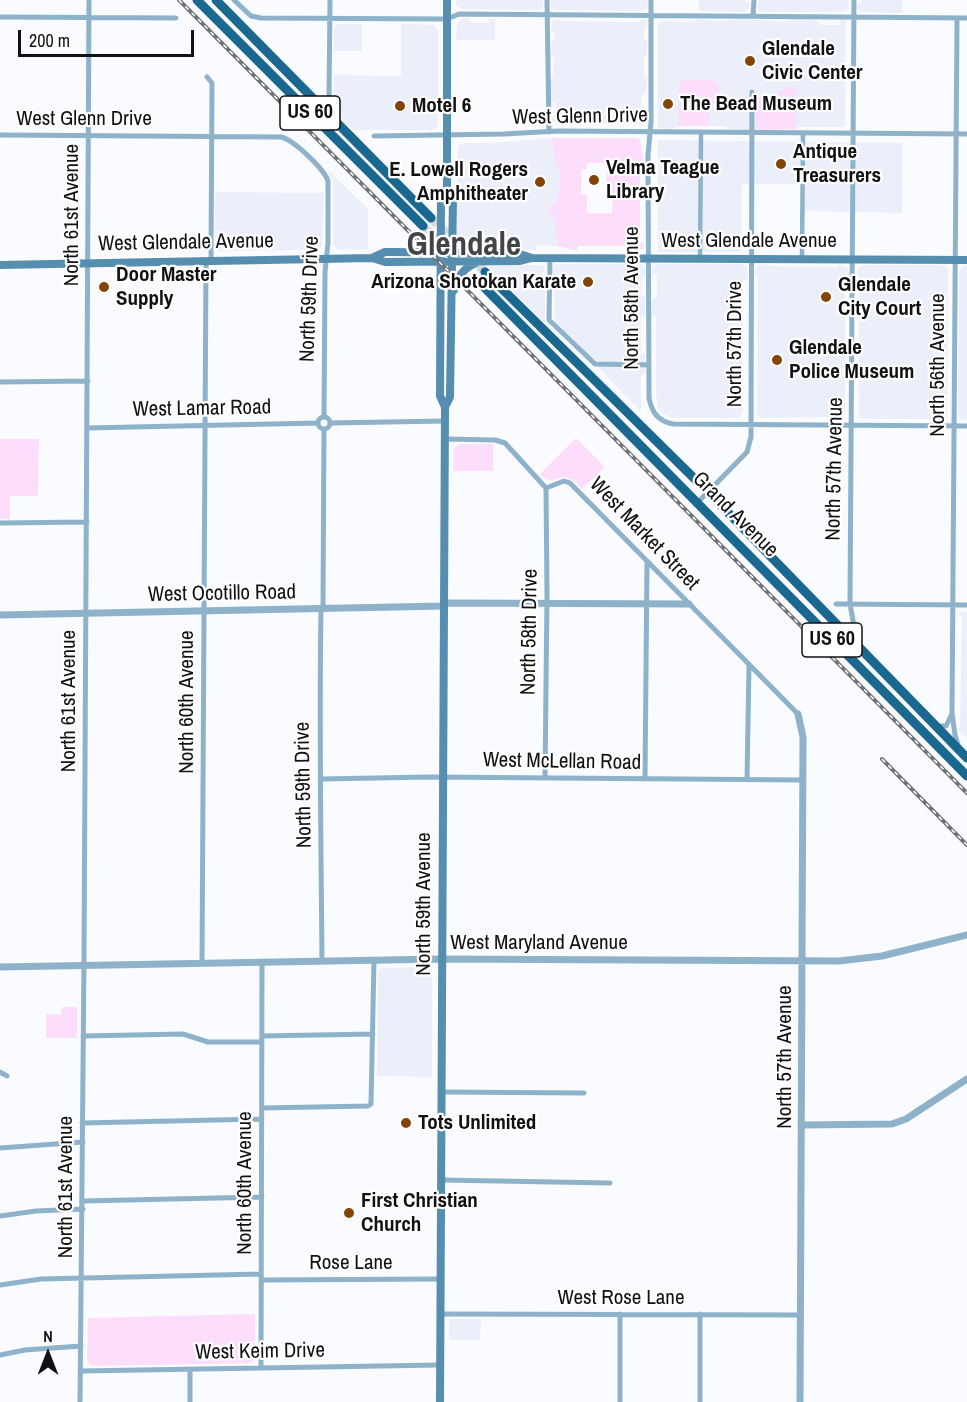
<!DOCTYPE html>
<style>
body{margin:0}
#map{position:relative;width:967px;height:1402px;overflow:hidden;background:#f9fbfe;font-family:"Archivo Narrow",sans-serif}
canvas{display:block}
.north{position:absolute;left:18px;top:1324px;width:60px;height:60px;-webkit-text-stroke:4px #fff;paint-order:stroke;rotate:0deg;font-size:16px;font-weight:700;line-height:24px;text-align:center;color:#111113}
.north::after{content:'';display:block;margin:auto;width:21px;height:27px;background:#111113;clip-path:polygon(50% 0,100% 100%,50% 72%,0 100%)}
.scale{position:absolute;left:18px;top:30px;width:176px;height:27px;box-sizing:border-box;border:3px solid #111113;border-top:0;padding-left:8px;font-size:18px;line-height:21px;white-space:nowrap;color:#111113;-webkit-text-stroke:4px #fff;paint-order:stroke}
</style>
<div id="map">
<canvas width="967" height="1402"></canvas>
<div class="north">N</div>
<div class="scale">200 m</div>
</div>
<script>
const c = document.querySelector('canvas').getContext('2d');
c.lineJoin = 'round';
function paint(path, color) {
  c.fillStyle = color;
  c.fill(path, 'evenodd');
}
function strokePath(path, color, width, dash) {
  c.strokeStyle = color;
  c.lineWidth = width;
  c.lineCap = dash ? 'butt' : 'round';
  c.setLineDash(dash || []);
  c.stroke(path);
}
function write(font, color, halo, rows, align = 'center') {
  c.font = font + ' "Archivo Narrow",sans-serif';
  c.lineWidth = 4.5;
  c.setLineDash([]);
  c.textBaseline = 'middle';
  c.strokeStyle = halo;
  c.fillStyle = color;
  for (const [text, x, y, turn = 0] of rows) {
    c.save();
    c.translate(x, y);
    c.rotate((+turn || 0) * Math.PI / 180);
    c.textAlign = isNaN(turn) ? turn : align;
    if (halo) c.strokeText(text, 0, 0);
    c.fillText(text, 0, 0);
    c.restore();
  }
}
paint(new Path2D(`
 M456 0H543V7L540 10 462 9 456 5Z
 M551 0H643L648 1V7L642 11 555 10 551 7Z
 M699 0H745L746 2 749 1V8L745 12 699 11Z
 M759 0H847L849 8 845 12H760L757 8Z
 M862 0H902V13L860 12 857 9V5Z
 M462 18H468L472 23H489L488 19H493L495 20V40H456L457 24Z
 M559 19 560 21 639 22V19L646 20 647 26H644V40H647V55L644 56V77L647 78 646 93 641 96V116H647L645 124 553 122 551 118 556 114V104L554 101 550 103 551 76H553L554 57H551L552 40H554V33L551 32 552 21Z
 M699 19 717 21 741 19 787 22 794 19 816 20 821 25H842L838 20H845L846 23 845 127H775L767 130H736L721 126H684L669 129 658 128V24L662 21 692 22Z
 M338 24H362V51H334V28Z
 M401 24 434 25 438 30V126L433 130H353L335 112 334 75 401 76Z
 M552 138 553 155 560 170 561 180 560 189 552 208 557 223 558 246 537 245 536 250 467 249 459 247 456 241 458 146 464 143H492Z
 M658 140 902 143V213L804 211 803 184H742L741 252H658Z
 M327 169 368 209V249L338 250 333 245V188L332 180Z
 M215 192 324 193 322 246 318 250 219 251 215 246Z
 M558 264H640L645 268V276L641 279V297L645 296V315L641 317V355L645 353V373L641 375V412L555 322 554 277 552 272 554 266Z
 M658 264H741L747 267 748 278 743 281V412L739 418H673L662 413 658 409 656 395V315L651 316 652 300 657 297V274L652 275 653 269Z
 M761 264 770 266 837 267 839 264 849 268 850 277 845 281V414L843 417 761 418 757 414 758 277 755 275V271L757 266Z
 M486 265H540L544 267 545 271 540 276 539 286 545 284V323Z
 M863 265H942L948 268 947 419H863L859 418V276L857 275 858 268Z
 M967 265V420H962L958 414 959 271 963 266Z
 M960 612H967V738L960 732 962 616 958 615Z
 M425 967 432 973V1077L377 1076 378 971 382 968Z
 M452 1319H481L480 1340H449V1323Z`), '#ebeff9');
paint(new Path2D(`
 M680 80H714L719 87V105H708L709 126H678Z
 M796 88V129L761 130 755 124V99L771 96 785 89Z
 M552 138H637L640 140 644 164 640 168V186H645V194L640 198V243H644L643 249 632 251 629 246H578L577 251 558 246V237L556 235C555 223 558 220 547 213L555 202 560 189V171L553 155ZM587 163H607L606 193H613L612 213H587V195L581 194V169H587Z
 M576 438 605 467 582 489 577 483 565 477C552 478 552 485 540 474Z
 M0 439H39L38 496H10V519H0Z
 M460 444H493V471H453L454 448Z
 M62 1007H77V1038H46V1014L61 1015Z
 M255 1314V1358L251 1363 91 1366 87 1361 88 1318Z`), '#fdddfc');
strokePath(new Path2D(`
 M431 218 485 272
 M423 226 445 248`), '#d6d8db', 9, [9, 4.5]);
strokePath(new Path2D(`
 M700 259 701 133
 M802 259 803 133`), '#8eb2ca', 4.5);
strokePath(new Path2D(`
 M234 0 251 16 261 18 447 19 459 14 967 18
 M547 0 549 132
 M651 0V122L648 155 649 398C652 413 658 421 673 424L967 426
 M854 0 850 604 857 642
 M753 15 754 0
 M0 17 176 18
 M957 18 952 713 955 735 958 745
 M207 77 212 83 211 260
 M329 98 330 0
 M0 135 281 137C294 140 324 169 328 181V243L325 272 324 417
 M374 136 504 134 558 131 967 134
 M550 258 549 320 595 364 649 365
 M0 382 88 381
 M318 423a6 6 0 1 1 12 0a6 6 0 1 1-12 0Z
 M330 423 445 421
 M87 428 318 423
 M445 439 495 440 505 443 546 488 547 595 545 778
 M546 488 564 481 570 483 798 714
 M698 502 747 452 751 437 752 92
 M0 523 87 522
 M836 604 967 605
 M321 609C319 726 321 843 322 961
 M323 609 324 429
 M936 726H946L952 714
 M320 779 431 777 803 780
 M645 779 647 561
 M747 780 749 665
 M202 963 206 260
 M83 1036 183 1034 208 1042H262
 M262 1036 373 1034
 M0 1072 7 1076
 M441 1092 584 1093
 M262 1108 368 1106 371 1104 374 960
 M82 1123 261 1119
 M0 1148 83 1142
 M441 1180 610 1183
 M83 1201 262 1197
 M0 1216 36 1211 83 1209
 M261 1280 440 1279
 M0 1285 41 1279 261 1274
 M440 1314 801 1315
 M0 1355 25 1350 81 1346
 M261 1368 262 962
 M81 1371 440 1365
 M80 1402 84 959 89 0
 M190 1402V1370
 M620 1402V1314
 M700 1402V1314`), '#8eb2ca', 5);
strokePath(new Path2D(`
 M444 603 689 604
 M0 615 444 606
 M798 714 803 737 800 1402
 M0 967 441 959 839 961 882 956 967 935
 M801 1125 892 1124 906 1119 967 1079`), '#8eb2ca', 7);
strokePath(new Path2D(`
 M372 258 385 252H395L520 254 532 258 967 260
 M0 265 372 258 385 262 519 261 531 258
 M454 290C457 277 463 268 476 263
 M445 407 440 396 441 197 447 190
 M440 1402 445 407 450 397 453 197 447 190V0`), '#568eb0', 8);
strokePath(new Path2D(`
 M197 0 423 226
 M216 0 431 218
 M485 272 708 492 967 758
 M477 280 967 776`), '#1a6790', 9);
const rail = new Path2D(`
 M179 0 967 793
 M882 759 967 845`);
strokePath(rail, '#717274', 4);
strokePath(rail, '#fff', 1.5, [4.5]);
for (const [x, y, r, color] of [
 [750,61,6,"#834407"],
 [668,104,6,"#834407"],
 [400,106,6,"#834407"],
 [781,164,6,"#834407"],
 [594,180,6,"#834407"],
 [540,182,6,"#834407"],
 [588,282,6,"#834407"],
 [104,287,6,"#834407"],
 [826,297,6,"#834407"],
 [777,360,6,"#834407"],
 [406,1123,6,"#834407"],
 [349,1213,6,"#834407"]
]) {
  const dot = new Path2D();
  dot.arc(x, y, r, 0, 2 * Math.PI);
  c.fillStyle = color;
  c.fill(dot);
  strokePath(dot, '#fff', 2);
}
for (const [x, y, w] of [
 [310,113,60],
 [832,640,60]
]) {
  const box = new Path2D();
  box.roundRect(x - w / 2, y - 17, w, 34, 4.5);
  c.fillStyle = '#fff';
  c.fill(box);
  strokePath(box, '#111113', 1.5);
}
write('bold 20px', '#111113', null, [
 ["US 60",310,113],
 ["US 60",832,640]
]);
write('bold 21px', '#111113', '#fff', [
 ["Glendale",762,49],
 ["Civic Center",762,73],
 ["The Bead Museum",680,104],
 ["Motel 6",412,106],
 ["Antique",793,152],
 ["Treasurers",793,176],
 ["Velma Teague",606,168],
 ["Library",606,192],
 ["E. Lowell Rogers",528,170,"right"],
 ["Amphitheater",528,194,"right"],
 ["Door Master",116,275],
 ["Supply",116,299],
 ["Arizona Shotokan Karate",576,282,"right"],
 ["Glendale",838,285],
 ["City Court",838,309],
 ["Glendale",789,348],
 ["Police Museum",789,372],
 ["Tots Unlimited",418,1123],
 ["First Christian",361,1201],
 ["Church",361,1225]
], 'left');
write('21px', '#111113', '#fff', [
 ["West Glenn Drive",580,117,-1],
 ["West Glenn Drive",84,119],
 ["North 61st Avenue",72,215,-90],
 ["West Glendale Avenue",749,241],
 ["West Glendale Avenue",186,243,-1],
 ["North 58th Avenue",632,298,-90],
 ["North 59th Drive",310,299,-88],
 ["North 57th Drive",735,344,-90],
 ["North 56th Avenue",938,365,-90],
 ["West Lamar Road",202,409,-1],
 ["North 57th Avenue",835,469,-89],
 ["Grand Avenue",735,515,45],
 ["West Market Street",644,534,46],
 ["West Ocotillo Road",222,594,-1],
 ["North 58th Drive",530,632,-89],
 ["North 61st Avenue",69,701,-90],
 ["North 60th Avenue",187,702,-90],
 ["West McLellan Road",562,762,1],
 ["North 59th Drive",304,785,-91],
 ["North 59th Avenue",424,904,-90],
 ["West Maryland Avenue",539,943],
 ["North 57th Avenue",785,1057,-90],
 ["North 60th Avenue",245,1183,-90],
 ["North 61st Avenue",66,1187,-90],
 ["Rose Lane",351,1263],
 ["West Rose Lane",621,1298],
 ["West Keim Drive",260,1352,-1]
]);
write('bold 33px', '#424448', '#fff', [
 ["Glendale",464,246]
]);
</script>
